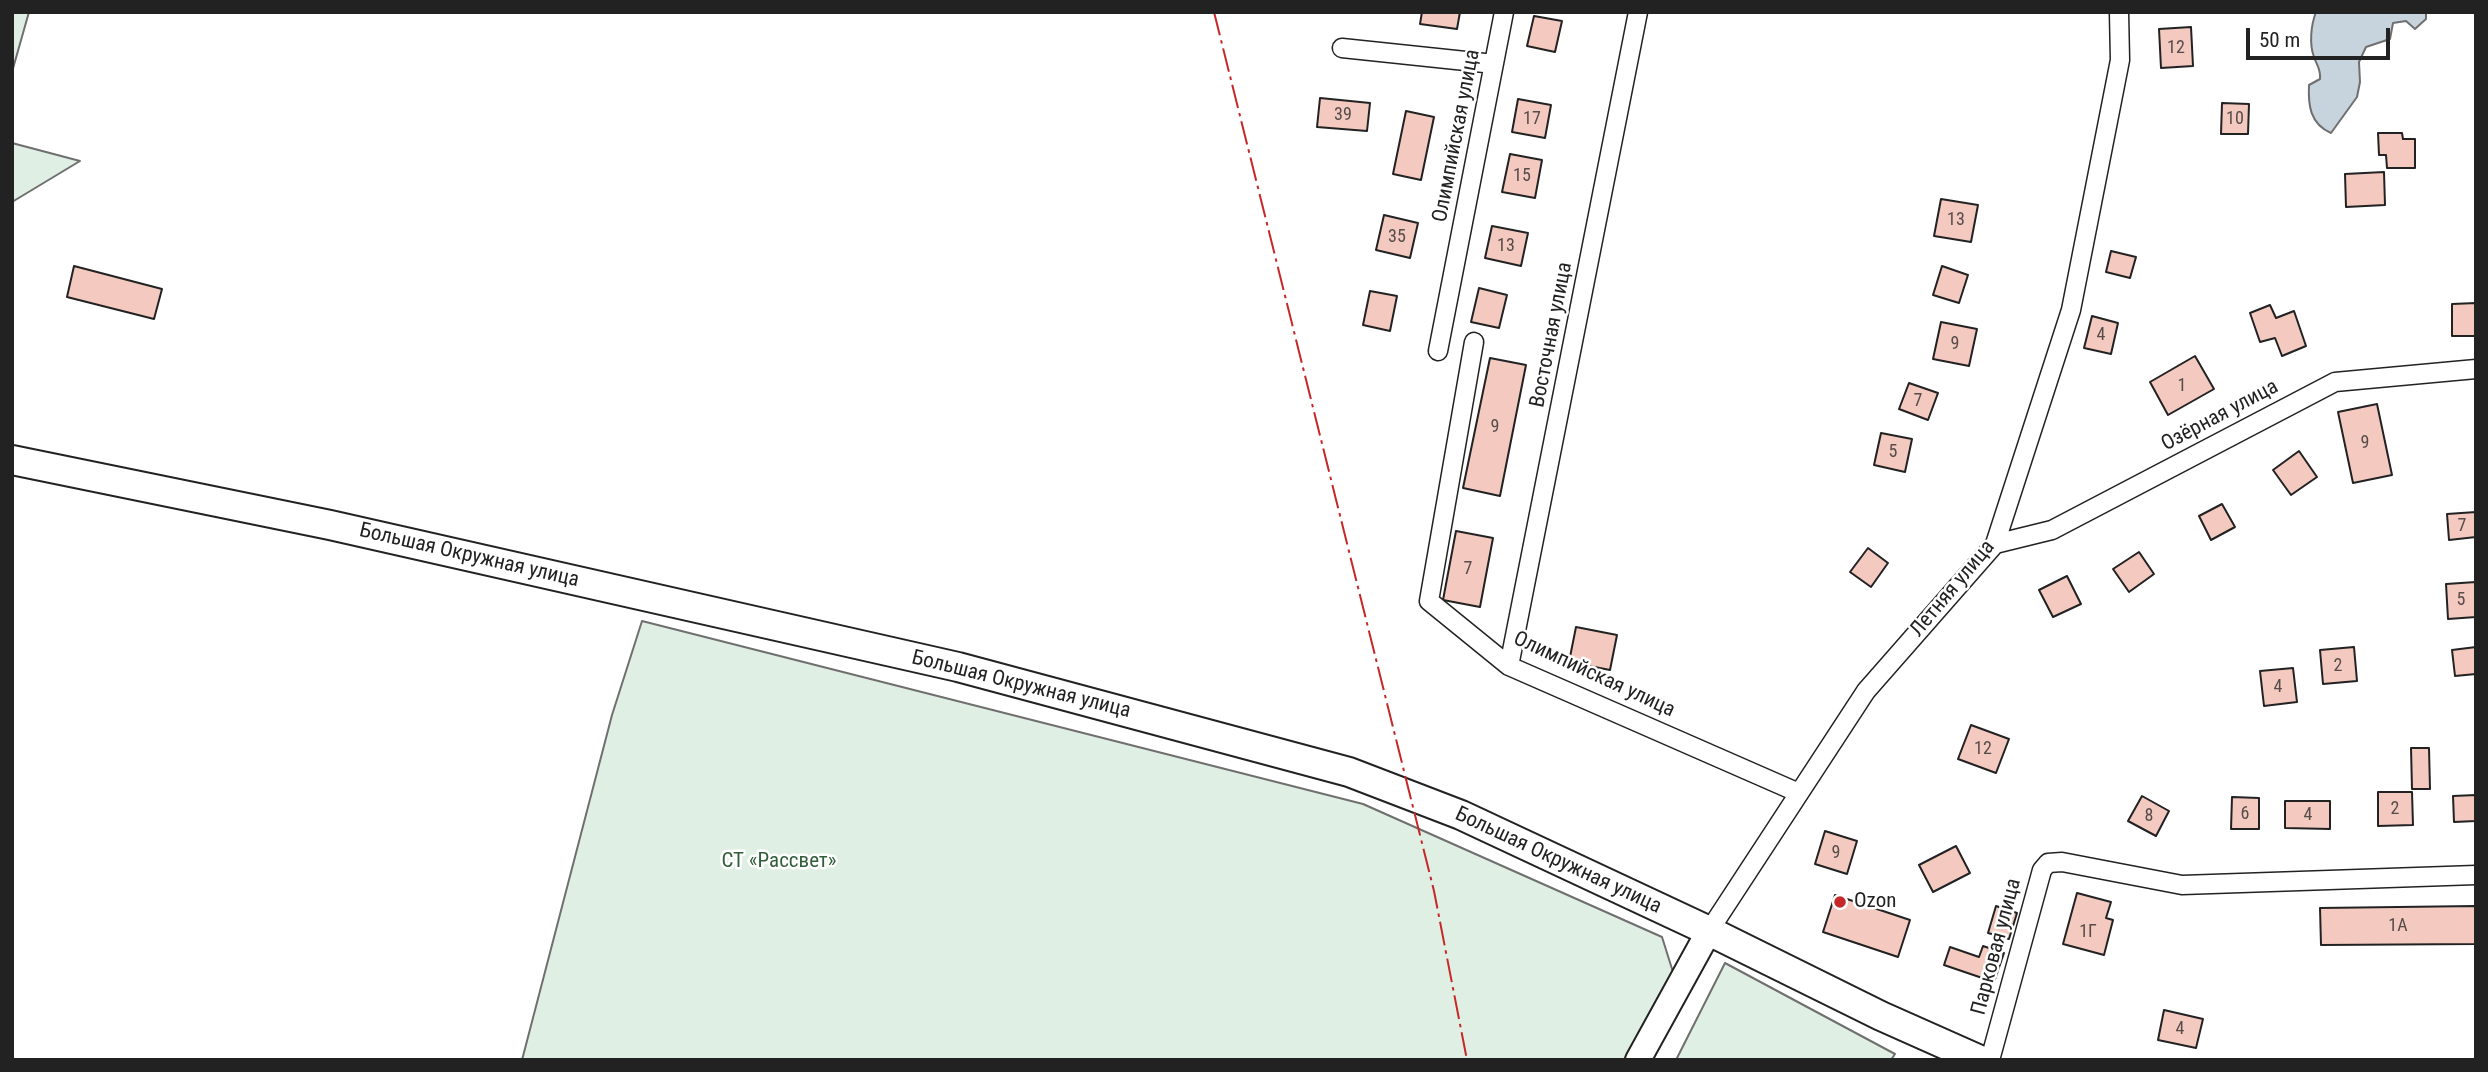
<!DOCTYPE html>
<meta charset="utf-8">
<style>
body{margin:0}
#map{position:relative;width:2488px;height:1072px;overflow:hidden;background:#fff;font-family:"Roboto Condensed",sans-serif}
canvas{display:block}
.frame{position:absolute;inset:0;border:14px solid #222;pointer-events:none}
.scale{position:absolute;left:2246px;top:28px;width:144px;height:32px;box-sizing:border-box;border:4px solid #222;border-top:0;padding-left:9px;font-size:21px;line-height:24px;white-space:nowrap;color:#222;-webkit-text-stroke:5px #fff;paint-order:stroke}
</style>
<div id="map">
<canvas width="2488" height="1072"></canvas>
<div class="frame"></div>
<div class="scale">50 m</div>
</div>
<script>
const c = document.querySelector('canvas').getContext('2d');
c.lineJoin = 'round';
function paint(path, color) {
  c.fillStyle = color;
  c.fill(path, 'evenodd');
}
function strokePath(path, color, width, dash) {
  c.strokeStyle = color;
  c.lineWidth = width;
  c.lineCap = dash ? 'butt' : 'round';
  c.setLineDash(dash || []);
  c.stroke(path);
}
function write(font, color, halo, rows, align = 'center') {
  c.font = font + ' "Roboto Condensed",sans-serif';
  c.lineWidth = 5;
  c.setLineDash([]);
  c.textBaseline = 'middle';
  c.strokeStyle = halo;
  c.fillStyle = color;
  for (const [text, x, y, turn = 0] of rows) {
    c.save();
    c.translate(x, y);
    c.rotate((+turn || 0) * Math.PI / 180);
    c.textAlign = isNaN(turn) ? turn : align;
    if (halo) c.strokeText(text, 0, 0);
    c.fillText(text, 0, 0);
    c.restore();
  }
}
const green = new Path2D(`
 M12 12H29L12 72Z
 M12 143 80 161 12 202Z
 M642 621 1363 804 1662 937 1678 988 1640 1060H522L612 715Z
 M1725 963 1895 1054 1891 1060H1676Z`);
paint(green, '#e0efe3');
strokePath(green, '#6f6f6f', 2);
const water = new Path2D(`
 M2316 12H2426V19L2415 29 2406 21 2393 23 2390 39 2366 47 2359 62 2360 82 2357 97 2331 133C2310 124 2308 105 2309 85L2320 79C2321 69 2317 66 2314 57 2309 44 2311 25 2316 12Z`);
paint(water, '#c7d3dd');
strokePath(water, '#6f6f6f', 2);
const building = new Path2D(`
 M1422 12H1460L1457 29 1420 24Z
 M1534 16 1562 21 1555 52 1527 46Z
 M2191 27 2193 66 2161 68 2159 29Z
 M1320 98 1370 103 1367 131 1317 127Z
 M1518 99 1551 105 1545 138 1512 132Z
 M2222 103 2249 104 2248 134H2221Z
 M1406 111 1434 117 1421 180 1393 174Z
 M2378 133H2402L2403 139H2415V168H2387L2386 155H2379Z
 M1510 154 1542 160 1535 198 1502 192Z
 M2384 172 2385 205 2346 207 2345 174Z
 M1941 199 1978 205 1971 242 1934 236Z
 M1384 215 1418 223 1410 258 1376 250Z
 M1492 226 1528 233 1521 266 1485 258Z
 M2111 251 2136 257 2130 278 2106 272Z
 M74 266 162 289 154 319 67 297Z
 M1942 266 1968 275 1959 303 1933 295Z
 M1479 288 1507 295 1499 328 1471 322Z
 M1370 291 1397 296 1390 331 1363 325Z
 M2476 303V336H2452V304Z
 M2270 305 2276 318 2294 311 2306 346 2282 356 2275 338 2260 342 2250 313Z
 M2092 316 2118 323 2111 354 2084 348Z
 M1941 322 1977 329 1969 366 1933 359Z
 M2195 356 2214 389 2168 415 2150 382Z
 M1490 358 1526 365 1500 496 1463 488Z
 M1909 383 1938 393 1928 420 1899 409Z
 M2377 404 2392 475 2353 483 2338 412Z
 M1881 433 1912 439 1905 472 1874 465Z
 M2299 451 2317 477 2291 495 2273 470Z
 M2222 504 2235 527 2211 540 2199 516Z
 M2476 512V537L2449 540 2447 514Z
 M1456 531 1493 538 1480 607 1443 600Z
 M1868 548 1888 563 1871 587 1850 572Z
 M2139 552 2154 574 2129 592 2113 569Z
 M2067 576 2081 604 2053 617 2039 590Z
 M2476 582V617L2448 619 2446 584Z
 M1576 627 1617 635 1610 670 1569 662Z
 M2354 647 2357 681 2323 684 2320 650Z
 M2476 647V674L2455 676 2452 650Z
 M2293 668 2297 702 2264 706 2260 671Z
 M1971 725 2009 739 1996 773 1958 759Z
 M2411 748H2429L2430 789H2412Z
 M2378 792H2412L2413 825 2378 826Z
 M2476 795V821L2454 822 2453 796Z
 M2142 796 2169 811 2156 836 2128 821Z
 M2232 797 2259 798V829H2231Z
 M2285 801H2330V829L2285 828Z
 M1825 831 1857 841 1847 874 1815 864Z
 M1956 846 1970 873 1933 892 1919 865Z
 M2077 893 2111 902 2106 918 2113 920 2104 955 2063 944Z
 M1835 895 1910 920 1898 957 1823 932Z
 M1996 906 2017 913 2009 939 1988 933Z
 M2476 906V944L2321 945 2320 908Z
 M1983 946 2004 953 1994 982 1944 965 1950 947 1979 957Z
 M2164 1010 2203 1019 2196 1048 2158 1040Z`);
paint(building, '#f3c9c0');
strokePath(building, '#222', 2);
const street = new Path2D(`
 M1342 48 1494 64
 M1474 342 1429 601 1509 666 1799 793
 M1438 351 1504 12
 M1995 544 2052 530 2335 382 2476 369
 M1509 666 1638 12
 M1709 931 1866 691 1995 544 2071 310 2120 60 2119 12
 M1990 1060 2042 870 2048 863 2062 862 2182 885 2476 875`);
const secondary = new Path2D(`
 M1638 1060 1709 931`);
const primary = new Path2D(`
 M12 460 330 525 958 667 1349 772 1461 815 1709 931 1881 1016 1980 1060`);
strokePath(street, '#222', 21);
strokePath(secondary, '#222', 28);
strokePath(primary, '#222', 32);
strokePath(street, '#fff', 18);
strokePath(secondary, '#fff', 24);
strokePath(primary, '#fff', 28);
strokePath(new Path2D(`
 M1214 12 1434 891 1467 1060`), '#c62828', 2, [24, 5, 3.5, 5]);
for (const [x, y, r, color] of [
 [1840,902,7,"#c62828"]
]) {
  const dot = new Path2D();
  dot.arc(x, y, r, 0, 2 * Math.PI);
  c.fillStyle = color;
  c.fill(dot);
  strokePath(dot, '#fff', 2.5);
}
write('18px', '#564c4a', null, [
 ["12",2176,48],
 ["39",1343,115],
 ["17",1532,119],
 ["10",2235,119],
 ["15",1522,176],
 ["13",1956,220],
 ["35",1397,237],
 ["13",1506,246],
 ["4",2101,335],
 ["9",1955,344],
 ["1",2182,386],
 ["7",1918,401],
 ["9",1495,427],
 ["9",2365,443],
 ["5",1893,452],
 ["7",2462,526],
 ["7",1468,569],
 ["5",2461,600],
 ["2",2338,666],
 ["4",2278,687],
 ["12",1983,749],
 ["2",2395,809],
 ["6",2245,814],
 ["4",2308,815],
 ["8",2149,816],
 ["9",1836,853],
 ["1А",2398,926],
 ["1Г",2088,932],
 ["4",2180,1029]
]);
write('21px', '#222', '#fff', [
 ["Олимпийская улица",1457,136,-79],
 ["Восточная улица",1552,335,-79],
 ["Озёрная улица",2220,416,-28],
 ["Большая Окружная улица",469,556,13],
 ["Летняя улица",1953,589,-50],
 ["Олимпийская улица",1594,675,25],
 ["Большая Окружная улица",1021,685,14],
 ["Большая Окружная улица",1558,861,25],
 ["Парковая улица",1997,947,-75]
]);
write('21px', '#2f5e38', '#fff', [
 ["СТ «Рассвет»",779,862]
]);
write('21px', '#222', '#fff', [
 ["Ozon",1854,902]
], 'left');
</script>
